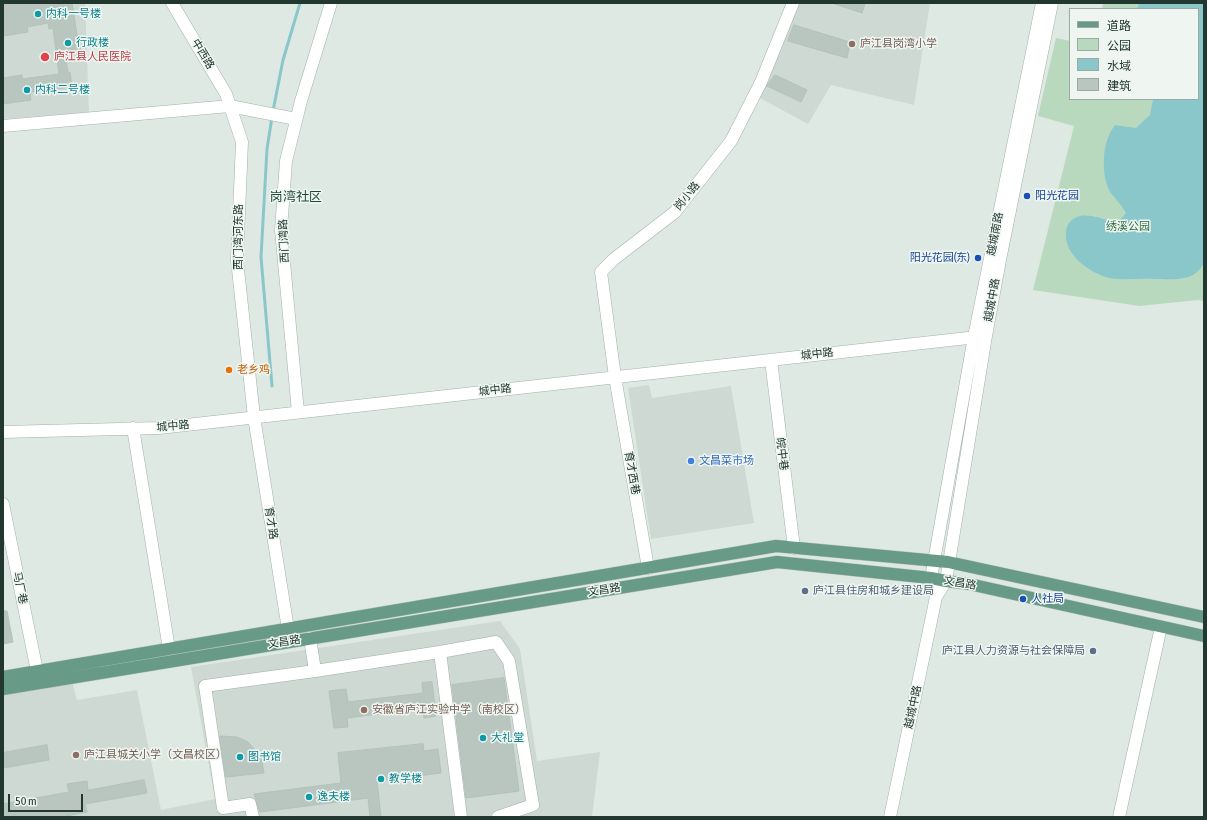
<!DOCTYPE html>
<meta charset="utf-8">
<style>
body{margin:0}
#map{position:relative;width:1207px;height:820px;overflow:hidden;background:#dfe9e3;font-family:"Asap Condensed","Noto Sans SC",sans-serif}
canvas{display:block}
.frame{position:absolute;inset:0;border:4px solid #21372f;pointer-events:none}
.legend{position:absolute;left:1069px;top:8px;width:130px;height:92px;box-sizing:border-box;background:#eff6f2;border:1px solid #9daaa4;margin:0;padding:5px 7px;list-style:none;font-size:12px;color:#21372f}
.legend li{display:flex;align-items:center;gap:8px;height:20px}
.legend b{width:20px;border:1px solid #9daaa4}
.scale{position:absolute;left:8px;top:794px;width:75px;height:18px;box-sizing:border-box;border:2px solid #21372f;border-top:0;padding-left:5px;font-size:12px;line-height:14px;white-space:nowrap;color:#21372f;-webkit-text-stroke:3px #eff6f2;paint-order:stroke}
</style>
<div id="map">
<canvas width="1207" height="820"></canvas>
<div class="frame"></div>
<ul class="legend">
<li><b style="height:5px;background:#679b88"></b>道路</li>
<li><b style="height:11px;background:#b9d9be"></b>公园</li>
<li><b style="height:11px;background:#8ac7ca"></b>水域</li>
<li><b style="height:11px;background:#b8c6bf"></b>建筑</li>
</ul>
<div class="scale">50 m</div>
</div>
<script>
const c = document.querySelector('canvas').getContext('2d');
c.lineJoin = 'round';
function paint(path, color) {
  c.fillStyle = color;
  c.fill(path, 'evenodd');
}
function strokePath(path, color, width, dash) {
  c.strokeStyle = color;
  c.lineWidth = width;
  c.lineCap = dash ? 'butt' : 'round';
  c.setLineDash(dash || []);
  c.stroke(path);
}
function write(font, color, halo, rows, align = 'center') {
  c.font = font + ' "Asap Condensed","Noto Sans SC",sans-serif';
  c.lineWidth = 3;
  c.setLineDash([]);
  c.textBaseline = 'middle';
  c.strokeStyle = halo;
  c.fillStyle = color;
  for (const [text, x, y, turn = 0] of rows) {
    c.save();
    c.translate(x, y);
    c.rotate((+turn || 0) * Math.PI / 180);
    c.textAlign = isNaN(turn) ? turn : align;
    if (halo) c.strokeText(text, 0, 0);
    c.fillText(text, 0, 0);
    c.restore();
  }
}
paint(new Path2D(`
 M3 3H85L89 112 3 119Z
 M797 3H930L914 105 831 85 808 124 758 97Z
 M649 385 652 398 731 386 754 523 651 539 628 388Z
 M500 621 520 649 537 761 600 752 592 817H3V695L72 682 77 700 137 690 161 810 215 799 191 667Z`), '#cdd9d2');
paint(new Path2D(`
 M1103 3H1204V301L1198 300 1139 306 1033 290 1074 126 1038 116 1056 38 1070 41V99H1198V9H1102Z`), '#b9d9be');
paint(new Path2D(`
 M1138 3H1204V263C1202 266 1199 271 1196 273 1186 281 1167 279 1155 279 1143 278 1115 281 1106 277 1086 271 1060 251 1067 227 1069 222 1074 217 1080 216 1092 214 1102 219 1113 222L1121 219 1126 213C1122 205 1116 200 1111 193 1102 181 1102 152 1108 138 1109 134 1112 129 1115 125L1136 128 1150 115 1153 99H1198V9H1136L1139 6Z`), '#8ac7ca');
strokePath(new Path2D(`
 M273 111 283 60 300 3
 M272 386 261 257 267 149 272 117`), '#8ac7ca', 3);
const building = new Path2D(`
 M17 3H72L77 35H80L81 49 65 51 68 73 70 72 72 87 30 92 31 100 3 104V78L22 75V79L59 74 53 28 49 29 48 23 27 27 28 32 3 36V5Z
 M836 3H865L862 13 835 4Z
 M794 25 850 42 847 58 788 41Z
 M775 75 807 90 801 102 767 86Z
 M3 611H7L13 642 3 644Z
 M504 678 519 791 466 798 452 685Z
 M432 682 436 716 424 718 423 708 347 718 348 727 334 728 329 691 346 689 348 702 423 693 422 683Z
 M220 736 237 737 248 742 256 751 262 762 264 773 226 777Z
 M423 744 424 751 438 749 441 773 377 781 381 817H370L368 798 260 812 254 794 341 783 338 753Z
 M47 745 49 760 3 768V753Z
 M144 780 147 793 85 804 87 812 61 817H3V804L69 792 67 784 87 781 88 790Z`);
paint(building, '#b8c6bf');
strokePath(building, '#b2c2ba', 1);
const minor = new Path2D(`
 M172 3 226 94 242 142 237 260 254 417 288 629
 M3 126 230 106 296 119
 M771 360 794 548
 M298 412 281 230 286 161 301 101 331 3
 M133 428 169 649
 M3 432 159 428 986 336
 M3 504 37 671
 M648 568 615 377 601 272 614 259 675 212 731 141 761 82 793 3
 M936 597 931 578 974 337 1042 3
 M440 652 496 642 509 661 533 805 498 817
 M315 671 440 652 461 817
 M253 817 250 804 223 808 205 686 315 671 310 638
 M890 817 936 597 946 581 986 336 1000 260 1052 3
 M1119 817 1161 627`);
const major = new Path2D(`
 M3 677 776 546 948 562 1204 617
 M3 689 777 562 931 578 946 581 969 584 1204 636`);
strokePath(minor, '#a2b0a9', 13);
strokePath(major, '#bcc3c1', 13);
strokePath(minor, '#fff', 12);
strokePath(major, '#679b88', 12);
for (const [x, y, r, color] of [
 [38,14,4,"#0f9aa8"],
 [68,43,4,"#0f9aa8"],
 [852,44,4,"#8d6e63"],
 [45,57,5,"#e0444e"],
 [27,90,4,"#0f9aa8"],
 [1027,196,4,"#1a4fb4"],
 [978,258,4,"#1a4fb4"],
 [229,370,4,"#e8710a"],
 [691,461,4,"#3f7fe0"],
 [805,591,4,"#5c6f8a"],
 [1023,599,4,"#1a4fb4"],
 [1093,651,4,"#5c6f8a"],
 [364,710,4,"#8d6e63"],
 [483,738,4,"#0f9aa8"],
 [76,755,4,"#8d6e63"],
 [240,757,4,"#0f9aa8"],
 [381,779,4,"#0f9aa8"],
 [309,797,4,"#0f9aa8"]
]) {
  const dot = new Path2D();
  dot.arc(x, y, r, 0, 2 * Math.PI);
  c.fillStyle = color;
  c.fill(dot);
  strokePath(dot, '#eff6f2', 1.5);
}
write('11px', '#0d838f', '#eff6f2', [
 ["内科一号楼",46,14],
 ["行政楼",76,43],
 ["内科二号楼",35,90],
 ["大礼堂",491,738],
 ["图书馆",248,757],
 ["教学楼",389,779],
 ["逸夫楼",317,797]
], 'left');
write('11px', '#785e54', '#eff6f2', [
 ["庐江县岗湾小学",860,44],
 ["安徽省庐江实验中学（南校区）",372,710],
 ["庐江县城关小学（文昌校区）",84,755]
], 'left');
write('11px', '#21372f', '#eff6f2', [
 ["中西路",203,54,59],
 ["岗小路",687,196,-51],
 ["越城南路",995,234,-79],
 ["西门湾河东路",239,237,-90],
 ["西门湾路",284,241,-93],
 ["越城中路",992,300,-80],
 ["城中路",817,354,-6],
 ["城中路",495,390,-6],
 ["城中路",173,426,-5],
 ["皖中巷",782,454,83],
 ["育才西巷",632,473,80],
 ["育才路",271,523,81],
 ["文昌路",960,583,10],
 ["马厂巷",20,588,78],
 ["文昌路",604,590,-9],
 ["文昌路",284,642,-9],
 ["越城中路",913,707,-78]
]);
write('11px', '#be3a42', '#eff6f2', [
 ["庐江县人民医院",54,57]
], 'left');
write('11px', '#164399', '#eff6f2', [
 ["阳光花园",1035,196],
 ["阳光花园(东)",970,258,"right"],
 ["人社局",1031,599]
], 'left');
write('11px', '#2f6b40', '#eff6f2', [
 ["绣溪公园",1128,227]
]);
write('11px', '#c56008', '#eff6f2', [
 ["老乡鸡",237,370]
], 'left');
write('11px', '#366cbe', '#eff6f2', [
 ["文昌菜市场",699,461]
], 'left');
write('11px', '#4e5e75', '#eff6f2', [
 ["庐江县住房和城乡建设局",813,591],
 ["庐江县人力资源与社会保障局",1085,651,"right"]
], 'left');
write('13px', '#1f483a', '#eff6f2', [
 ["岗湾社区",296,197]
]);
</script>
